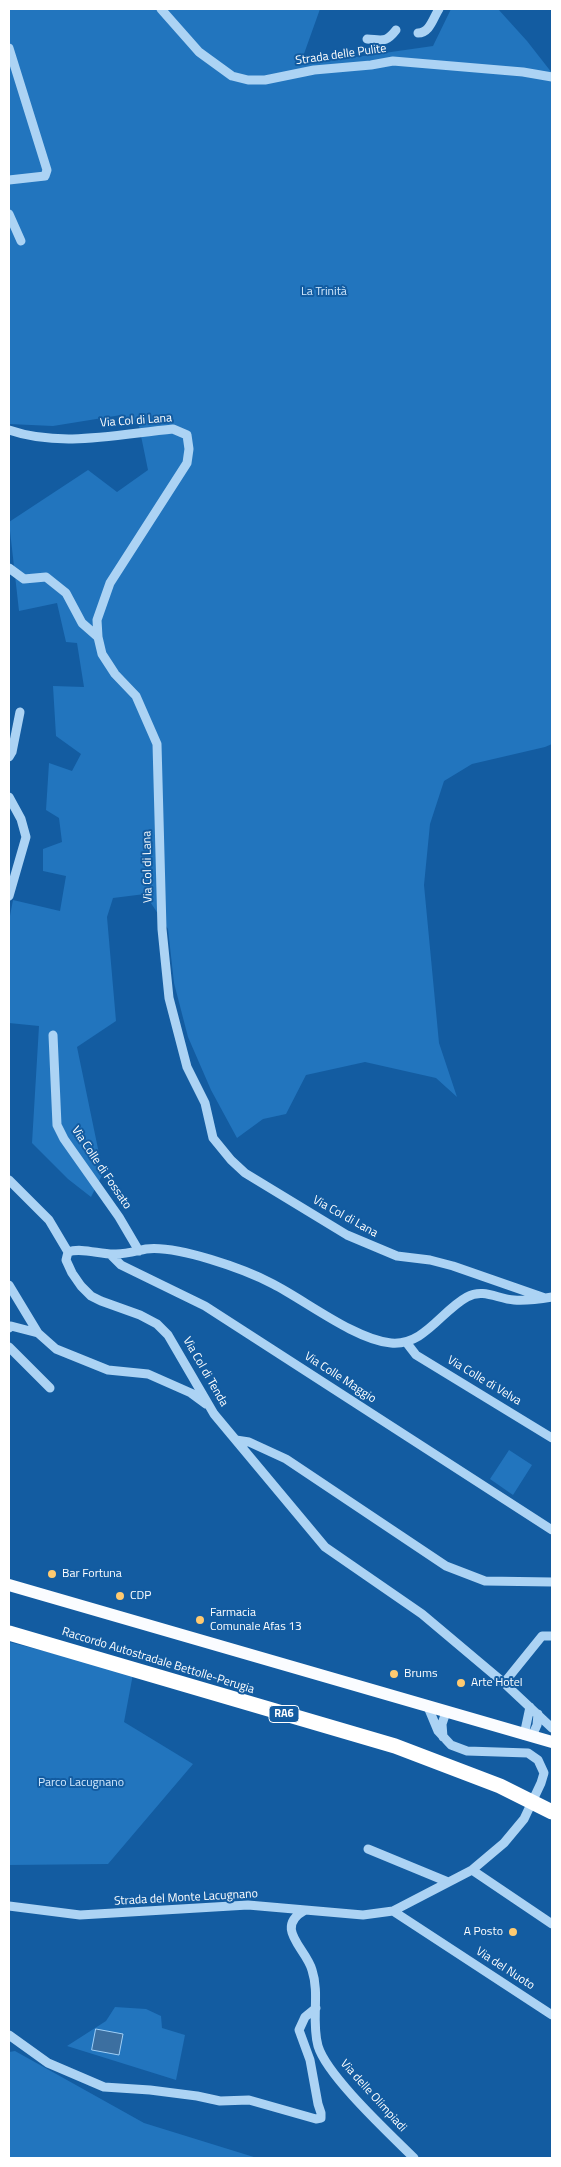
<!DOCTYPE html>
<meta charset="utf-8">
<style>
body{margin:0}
#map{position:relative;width:561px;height:2167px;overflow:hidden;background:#135ca1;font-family:"Titillium Web",sans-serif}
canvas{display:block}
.frame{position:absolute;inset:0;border:10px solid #fff;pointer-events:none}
</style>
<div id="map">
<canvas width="561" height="2167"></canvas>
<div class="frame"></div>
</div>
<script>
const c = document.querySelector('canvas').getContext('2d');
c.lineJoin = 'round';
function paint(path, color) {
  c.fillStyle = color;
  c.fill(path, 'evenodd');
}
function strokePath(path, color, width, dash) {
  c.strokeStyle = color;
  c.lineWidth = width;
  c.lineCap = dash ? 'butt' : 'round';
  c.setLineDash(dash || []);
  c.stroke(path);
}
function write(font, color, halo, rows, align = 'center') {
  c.font = font + ' "Titillium Web",sans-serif';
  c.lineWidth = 4;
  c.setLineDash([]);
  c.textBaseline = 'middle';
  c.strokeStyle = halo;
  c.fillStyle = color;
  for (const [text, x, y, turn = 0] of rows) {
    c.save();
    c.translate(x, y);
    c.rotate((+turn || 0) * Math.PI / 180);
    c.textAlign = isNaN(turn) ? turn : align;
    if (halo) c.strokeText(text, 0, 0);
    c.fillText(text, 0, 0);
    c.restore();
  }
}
paint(new Path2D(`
 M9 9H320L300 65 433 46 451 9H498L527 41 552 73V744L545 747 472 764 444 781 430 824 424 885 439 1043 457 1097 436 1078 365 1062 306 1075 286 1114 263 1119 237 1138 211 1090 188 1037 174 983 168 929 145 894 113 898 107 917 116 1021 77 1047 103 1173 91 1197 68 1179 32 1143 39 1026 9 1023V921L13 900 60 911 66 876 43 871V849L62 842 59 818 46 810 49 763 72 771 81 754 56 736 53 686 84 687 77 643 66 642 57 603 19 611 9 522 88 470 117 492 148 470 139 426 121 415 53 426 9 424Z
 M509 1450 532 1465 513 1495 490 1479Z
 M9 1642 133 1674 124 1722 193 1764 108 1864 9 1865Z
 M115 2007 146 2009 161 2016 162 2028 185 2035 176 2080 67 2046 106 2021Z
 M15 2051 144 2123 257 2158H9V2052Z`), '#2275be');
const water = new Path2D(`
 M96 2029 123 2034 119 2055 92 2050Z`);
paint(water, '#3c6fa0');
strokePath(water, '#9fcff7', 1);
strokePath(new Path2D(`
 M161 9 199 52 232 76 248 80H265L314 70 371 65 393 61 523 72 552 77
 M418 33C430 33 433 18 439 9
 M367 39C383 40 386 43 396 30
 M9 48 47 170 45 176 9 180
 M9 214 21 241
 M9 430C61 448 119 434 173 429L187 435 189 449 187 463 110 583 97 620 98 637 102 654 115 674 136 696 157 744 162 929 169 998 187 1067 205 1103 213 1138 231 1160 245 1173 347 1235 397 1256 430 1260 453 1266 545 1298
 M9 568 24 579 46 577 66 593 82 623 98 637
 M9 757 12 752 20 712
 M9 797 21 819 26 837 9 896
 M53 1035 57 1125 64 1139 119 1217 139 1251
 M9 1180 49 1220 68 1252
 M111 1255 121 1265 205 1306 552 1530
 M9 1285 38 1333 56 1349 108 1370 148 1374 191 1393 206 1404
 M552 1297C540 1299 526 1301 514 1300 498 1299 483 1288 467 1297 441 1311 424 1346 391 1343 356 1340 306 1301 273 1284 245 1269 177 1245 146 1249 136 1251 127 1254 116 1254 101 1255 82 1247 68 1252L66 1260 72 1273 81 1286 91 1296 101 1301 140 1315 157 1324 168 1335 214 1414 325 1547 422 1614 504 1683 552 1728
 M9 1328 11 1326 38 1333
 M406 1342 416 1355 552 1438
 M9 1347 50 1388
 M236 1440 249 1442 286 1459 446 1566 485 1581 552 1582
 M504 1683 542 1636H552
 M524 1735 530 1707
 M532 1736 537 1725 538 1714
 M443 1737 442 1724 446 1712
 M368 1849 448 1882
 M472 1870 552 1924
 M9 1906 80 1915 248 1905 363 1915 393 1911 472 1870 504 1843 524 1819 541 1783 544 1773 538 1760 528 1753 467 1751 451 1745 438 1731 428 1707
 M305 1910C273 1928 306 1948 312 1970 320 1994 311 2021 318 2046 327 2076 390 2134 414 2158
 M393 1911 552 2015
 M9 2035 48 2063 104 2087 150 2090 197 2096 220 2101 249 2100 316 2119 321 2118V2113L318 2104 310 2060 299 2030 305 2017 316 2008`), '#acd3f4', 9);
strokePath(new Path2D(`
 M9 1585 552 1742`), '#fafcff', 12);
strokePath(new Path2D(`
 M9 1633 395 1746 500 1786 552 1812`), '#fff', 15);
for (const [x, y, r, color] of [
 [52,1574,5,"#ffca70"],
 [120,1596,5,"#ffca70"],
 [200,1620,5,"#ffca70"],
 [394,1674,5,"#ffca70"],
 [461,1683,5,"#ffca70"],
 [513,1932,5,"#ffca70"]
]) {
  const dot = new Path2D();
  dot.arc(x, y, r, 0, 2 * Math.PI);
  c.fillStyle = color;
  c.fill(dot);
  strokePath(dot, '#135ca1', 2);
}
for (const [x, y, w] of [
 [284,1714,30]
]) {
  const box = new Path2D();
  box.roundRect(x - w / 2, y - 8.5, w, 17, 4);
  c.fillStyle = '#135ca1';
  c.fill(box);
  strokePath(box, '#fff', 1);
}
write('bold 11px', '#fff', null, [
 ["RA6",284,1714]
]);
write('12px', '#fff', '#135ca1', [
 ["Strada delle Pulite",341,55,-8],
 ["Via Col di Lana",136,421,-4],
 ["Via Col di Lana",148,867,-91],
 ["Via Colle di Fossato",101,1168,56],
 ["Via Col di Lana",345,1217,29],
 ["Via Col di Tenda",205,1372,60],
 ["Via Colle Maggio",340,1378,33],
 ["Via Colle di Velva",484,1381,31],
 ["Raccordo Autostradale Bettolle-Perugia",158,1661,17],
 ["Strada del Monte Lacugnano",186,1898,-3],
 ["Via del Nuoto",505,1969,33],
 ["Via delle Olimpiadi",373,2096,48]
]);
write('12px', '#d5ebfe', '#135ca1', [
 ["La Trinità",324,292],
 ["Parco Lacugnano",81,1783]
]);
write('12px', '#fff', '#135ca1', [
 ["Bar Fortuna",62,1574],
 ["CDP",130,1596],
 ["Farmacia",210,1613],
 ["Comunale Afas 13",210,1627],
 ["Brums",404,1674],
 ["Arte Hotel",471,1683],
 ["A Posto",503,1932,"right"]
], 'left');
</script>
